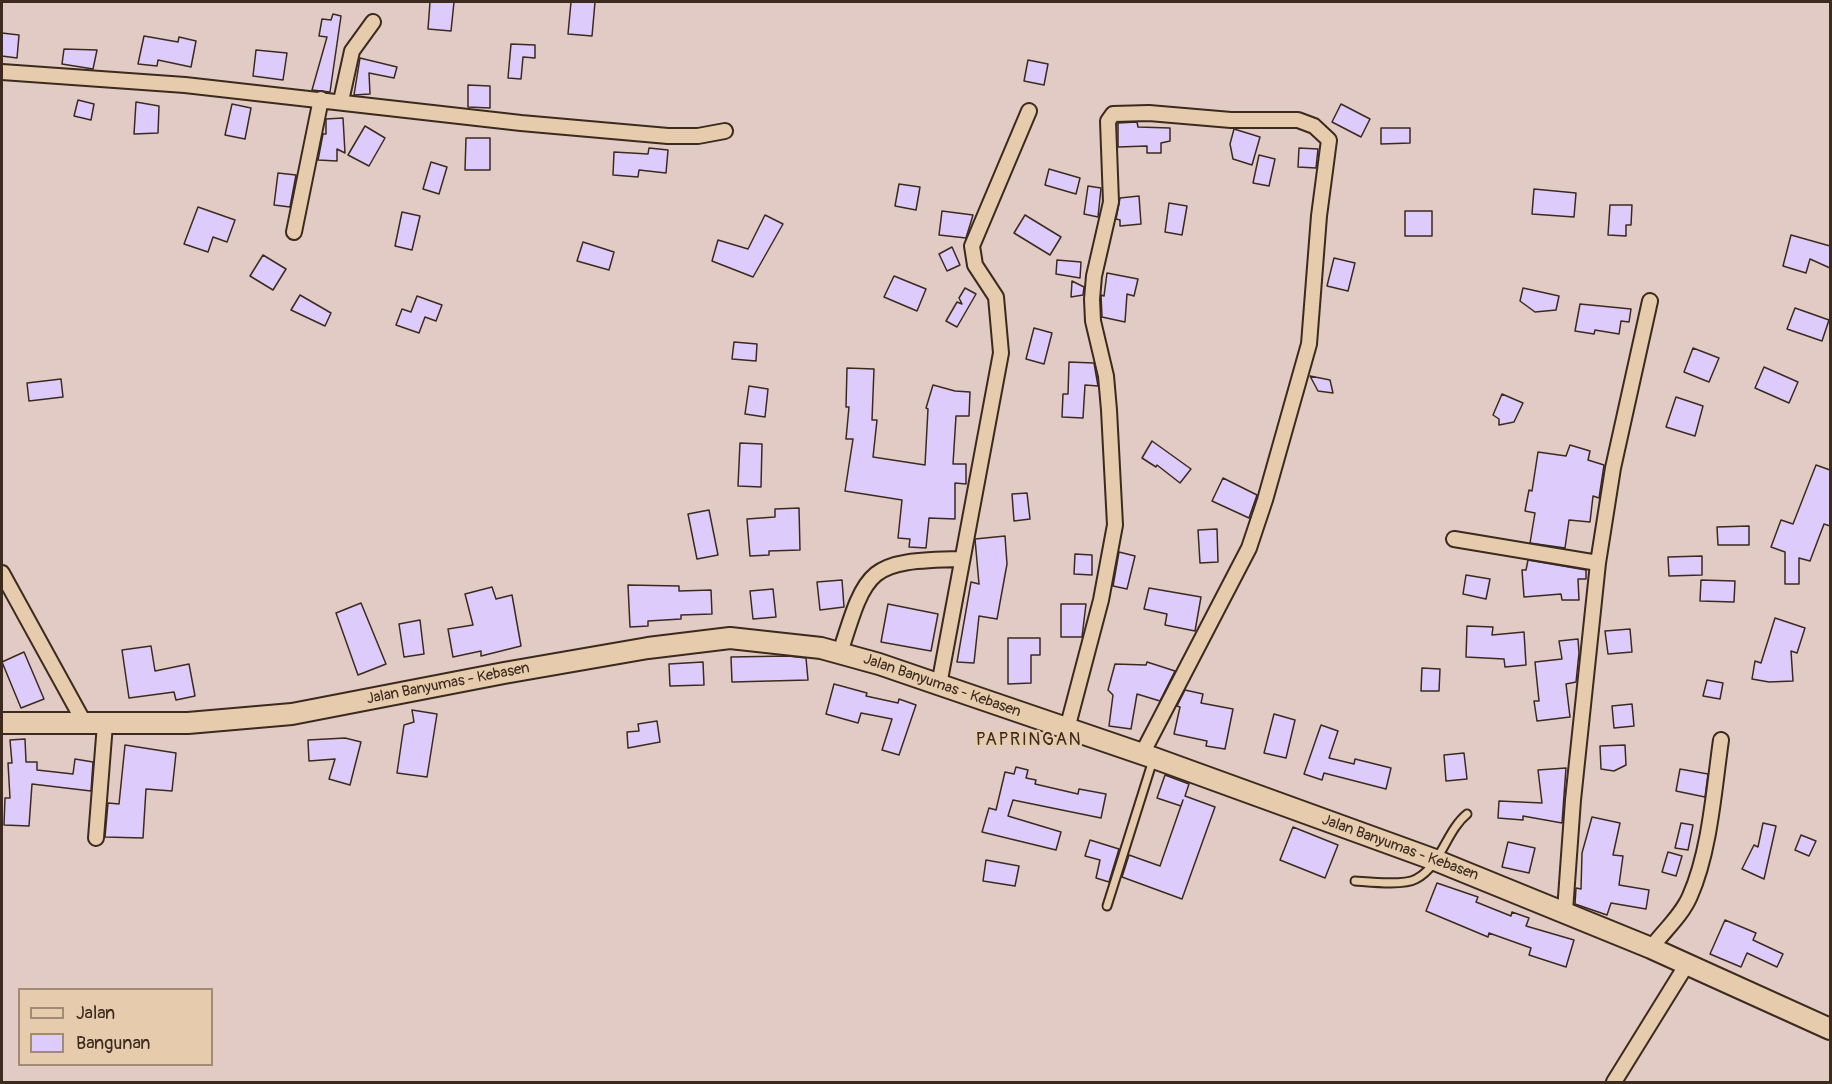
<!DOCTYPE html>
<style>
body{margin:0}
#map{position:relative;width:1832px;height:1084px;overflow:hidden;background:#e3cbc5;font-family:Pangolin,sans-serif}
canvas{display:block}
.frame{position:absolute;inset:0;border:3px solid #3b2a1e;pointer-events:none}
.legend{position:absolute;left:18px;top:988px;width:195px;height:78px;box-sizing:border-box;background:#e6cbad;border:2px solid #a28b74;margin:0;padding:8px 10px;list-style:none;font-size:18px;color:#3b2a1e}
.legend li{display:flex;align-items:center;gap:12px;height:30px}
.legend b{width:30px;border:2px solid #a28b74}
</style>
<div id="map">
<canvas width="1832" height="1084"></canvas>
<div class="frame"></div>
<ul class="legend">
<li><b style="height:8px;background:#e6cbad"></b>Jalan</li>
<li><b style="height:16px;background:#ddcbfc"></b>Bangunan</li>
</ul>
</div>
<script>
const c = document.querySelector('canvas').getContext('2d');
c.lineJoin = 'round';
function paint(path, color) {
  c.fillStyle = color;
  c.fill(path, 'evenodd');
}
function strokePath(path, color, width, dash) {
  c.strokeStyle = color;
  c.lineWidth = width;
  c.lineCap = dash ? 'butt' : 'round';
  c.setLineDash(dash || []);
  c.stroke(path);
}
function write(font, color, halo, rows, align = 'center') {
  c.font = font + ' Pangolin,sans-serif';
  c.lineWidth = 5;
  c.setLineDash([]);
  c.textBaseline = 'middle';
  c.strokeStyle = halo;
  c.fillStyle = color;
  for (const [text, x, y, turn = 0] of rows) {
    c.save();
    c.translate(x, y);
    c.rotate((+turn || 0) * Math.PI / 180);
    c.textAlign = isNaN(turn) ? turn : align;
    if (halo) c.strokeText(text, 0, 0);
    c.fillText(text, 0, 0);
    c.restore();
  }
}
const building = new Path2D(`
 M430 2H454L451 31 428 29Z
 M571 2H595L592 36 568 34Z
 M333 14 341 16 330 92 312 90 327 37 319 36 322 19 331 20Z
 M2 33 19 35 17 58 2 56Z
 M144 36 178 42 179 37 196 41 191 67 158 60 157 66 138 64Z
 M511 44 535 45V58L523 57 521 79 508 78Z
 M64 49 97 50 93 69 62 64Z
 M256 50 287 53 283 80 253 76Z
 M360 58 397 67 394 78 369 73 370 94 354 95Z
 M1028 60 1048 64 1044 85 1024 81Z
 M468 85 490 86V108L468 107Z
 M78 100 94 104 91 120 74 116Z
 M136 102 159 106 158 133 134 134Z
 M232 104 251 108 245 139 225 135Z
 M1341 104 1370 119 1361 137 1332 122Z
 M343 118 345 153 337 149V161L318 160 323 134H326V119Z
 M1137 122 1138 127 1170 128V141L1161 143V153H1147V146L1118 147V123Z
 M365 126 385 138 369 166 348 155Z
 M1381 128H1410V143L1381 144Z
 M1234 129 1260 137 1252 165 1233 159 1230 144Z
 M466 138H490V170H465Z
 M649 148 668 150 666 173 639 170 638 177 613 175 614 152 648 154Z
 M1299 148 1318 149 1316 168 1298 167Z
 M1259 155 1275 159 1269 186 1253 183Z
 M431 162 447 167 439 194 423 189Z
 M1049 169 1080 178 1076 194 1045 185Z
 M278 173 296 175 290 207 274 205Z
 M899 184 920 187 916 210 895 206Z
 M1088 186 1101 188 1098 217 1084 214Z
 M1534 189 1576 193 1574 217 1532 214Z
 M1139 196 1141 224 1120 226V220L1116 219 1120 198Z
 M1169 203 1187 206 1182 235 1165 232Z
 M1610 205H1632L1631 225H1626V236L1608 235Z
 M198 207 235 220 227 242 213 237 208 252 184 244Z
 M942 211 973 215 966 238 939 235Z
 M1405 211H1432V236H1405Z
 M402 212 420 216 412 250 395 246Z
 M765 215 783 224 753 277 712 261 718 240 748 249Z
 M1025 215 1061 237 1050 255 1014 233Z
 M1791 235 1830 246V268L1810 259 1806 273 1783 266Z
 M583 242 614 252 609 270 577 261Z
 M952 247 960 265 947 271 939 254Z
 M263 255 286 269 273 290 250 276Z
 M1334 258 1355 263 1348 291 1327 286Z
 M1057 260 1081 262 1080 278 1056 274Z
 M1107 273 1138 279 1134 296 1127 294 1125 322 1102 317 1101 295 1104 296Z
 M894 276 926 289 917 311 884 297Z
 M1072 281 1084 287 1083 295 1071 297Z
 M965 288 976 294 957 327 946 321 957 302 962 304 959 298Z
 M1523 288 1559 296 1556 310 1535 312 1520 301Z
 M300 295 331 313 325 326 291 310Z
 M417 296 442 305 436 321 425 317 419 333 396 325 402 309 411 312Z
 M1580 304 1631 309 1629 322 1621 321 1619 334 1595 330 1594 334 1575 331Z
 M1795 308 1829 320 1822 341 1787 329Z
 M1034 328 1052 333 1044 364 1026 359Z
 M734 342 757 344 756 361 732 359Z
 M1693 348 1719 358 1709 382 1684 372Z
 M1069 362 1094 363 1098 386 1085 385 1083 418 1062 417 1063 394H1068Z
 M1764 367 1798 382 1789 403 1755 388Z
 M847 368 874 369 872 420H877L873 457 925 465 928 409 926 408 933 385 955 391 970 392 969 416H956L953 464H966V484L955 483V519L929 518 926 548 909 547 910 539 898 538 902 500 845 491 853 439H846L849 407H846Z
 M1310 376 1330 380 1333 393 1318 391Z
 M61 379 63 397 29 401 27 383Z
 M749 386 768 389 765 417 745 414Z
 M1502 394 1523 403 1514 422 1499 425V419L1493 415Z
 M1676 397 1703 406 1695 436 1666 427Z
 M1152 441 1191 469 1180 483 1157 465 1156 467 1142 458Z
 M740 443 762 444 761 487 738 486Z
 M1570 445 1590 451 1588 460 1604 465 1599 498 1593 496 1590 522 1569 520 1565 548 1530 543 1535 513 1525 511 1529 490 1532 491 1538 452 1566 456Z
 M1816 465 1830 470V526L1824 524 1810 561 1799 558V584H1785V552L1771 547 1781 520 1793 524Z
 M1223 478 1257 495 1249 518 1212 501Z
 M1027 493 1030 519 1014 521 1012 494Z
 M799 508 800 550 769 551V555L750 556 747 519 775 517V509Z
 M709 510 718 555 697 559 688 514Z
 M1749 526V545H1718L1717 527Z
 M1217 529 1218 562 1200 563 1198 530Z
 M1005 536 1007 564 997 619 979 616 974 663 957 662 971 582 979 584 975 539Z
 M1119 552 1135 556 1127 589 1113 586Z
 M1075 554 1092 555V575L1074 574Z
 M1702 556V575L1669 576 1668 557Z
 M1528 560 1586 570V579H1578L1579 600H1562L1561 594 1524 597 1522 570H1526Z
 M1466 575 1490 579 1486 599 1463 594Z
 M842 580 844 607 820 610 817 582Z
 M1701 580 1735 581 1734 602 1700 601Z
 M628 585 679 586V591L711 590 712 614 681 615V619L648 621V626L630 627Z
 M492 587 496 599 512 595 521 646 481 656V651L453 657 448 629 473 625 465 594Z
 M1149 588 1201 597 1195 631 1165 625 1167 614 1144 609Z
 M773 589 776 617 753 619 750 591Z
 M361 603 386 664 358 675 336 613Z
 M888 604 938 614 931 651 881 642Z
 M1061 604H1086L1082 637H1061Z
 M1775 618 1805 628 1797 653 1791 651 1793 681 1769 682 1752 679 1755 661 1761 663Z
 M420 620 424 654 404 657 399 624Z
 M1467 626 1493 627 1492 635 1524 632 1526 665 1505 667 1504 659 1466 657Z
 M1630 629 1632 652 1608 654 1605 631Z
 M1008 638H1040V655H1031V683L1008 684Z
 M1578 639 1579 653 1576 682 1566 684 1570 717 1537 721 1534 701H1539L1535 662 1562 659 1559 641Z
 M151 646 155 671 189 664 195 696 176 700 174 692 129 698 122 650Z
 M24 652 44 699 21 708 2 662Z
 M788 656 806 658 808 680 732 682 731 657Z
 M703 662 704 685 670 686 669 664Z
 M1147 662 1175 671 1160 701 1137 694 1131 729 1109 726 1113 695 1108 690 1115 664 1146 665Z
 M1422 668 1440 669 1439 691H1421Z
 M1707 680 1723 683 1720 699 1703 696Z
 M834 684 867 693 866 696 898 703 899 699 916 705 899 755 882 750 892 719 861 713 858 723 826 714Z
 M1185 690 1203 694 1201 703 1233 709 1225 749 1206 746 1207 741 1174 734 1180 707 1177 706Z
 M1632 704 1634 726 1614 728 1612 706Z
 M412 710 437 714 427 777 397 773 404 725 414 722Z
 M1274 714 1295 720 1286 758 1264 753Z
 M657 721 660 742 628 748 627 732 639 731 638 724Z
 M1321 725 1338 731 1329 758 1354 764 1355 759 1391 768 1386 789 1324 773 1322 780 1304 774Z
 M345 738 361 742 350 785 329 779 335 759 309 761 308 740Z
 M25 739 26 762H37V770L73 774 75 759 93 762 91 791 32 784 29 826 4 825 5 798H10L8 763H12L10 740Z
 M125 745 176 753 172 791 146 789 143 838 105 837 108 803 119 804Z
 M1625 745 1626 765 1614 771 1601 769 1600 746Z
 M1464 753 1467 779 1446 781 1444 755Z
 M1016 767 1028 770 1026 778 1036 780 1035 784 1078 794 1079 789 1106 794 1101 818 1013 800 1008 816 1061 832 1056 850 982 832 989 808 996 810 1005 772 1014 774Z
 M1566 768 1562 823 1523 816V820L1498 818 1499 801 1542 803 1538 770Z
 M1680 769 1708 774 1705 797 1676 791Z
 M1165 775 1189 784 1185 796 1215 807 1182 899 1122 877 1129 855 1160 866 1183 800 1181 806 1157 798Z
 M1592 817 1620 823 1613 855 1623 856 1619 885 1649 890 1646 909 1611 903 1607 915 1575 904 1576 888 1581 889 1582 853Z
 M1681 823 1693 825 1688 850 1675 848Z
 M1763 823 1776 826 1764 879 1742 869 1754 845 1758 847Z
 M1293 827 1338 845 1325 878 1280 860Z
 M1801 835 1816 841 1809 856 1795 850Z
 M1090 840 1119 849 1109 882 1096 878 1100 860 1085 856Z
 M1508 842 1535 848 1529 873 1502 867Z
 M1668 852 1682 856 1676 876 1662 872Z
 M986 860 1019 866 1015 886 983 881Z
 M1437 883 1478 897 1476 902 1511 916 1512 912 1529 918 1526 926 1574 940 1566 967 1529 955 1531 948 1489 933 1488 937 1426 911Z
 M1725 920 1756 933 1753 940 1783 954 1777 967 1747 953 1741 967 1710 954Z`);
paint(building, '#ddcbfc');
strokePath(building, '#3b2a1e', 1.5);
const service = new Path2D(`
 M1355 881C1370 882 1403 886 1416 879 1441 866 1446 831 1467 814
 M1107 906 1153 760`);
const minor = new Path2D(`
 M2 72 185 85 521 123 668 136H698L725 131
 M341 101 352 51 373 22
 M294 232 321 99
 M1454 539 1598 563
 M2 573 85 724
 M840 653C867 566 869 561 961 559
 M939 685 1001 353 996 297 975 265 972 246 1029 111
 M1067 729 1101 600 1115 525 1109 410 1106 376 1093 321 1092 299 1094 276 1111 202 1108 121 1113 114 1149 113 1231 120H1298L1314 126 1329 140 1319 216 1309 344 1265 500 1249 548 1142 754
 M96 838 105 724
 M1565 911 1573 800 1598 563 1613 468 1650 301
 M1651 948C1664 931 1682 915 1690 896 1710 851 1714 789 1721 740
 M1614 1082 1687 964`);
const secondary = new Path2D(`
 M2 723H188L292 714 504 673 648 648 730 638 821 648 879 664 1154 758 1435 860 1651 948 1830 1029`);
strokePath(service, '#3b2a1e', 11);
strokePath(minor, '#3b2a1e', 18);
strokePath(secondary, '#3b2a1e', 24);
strokePath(service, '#e6cbad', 7);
strokePath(minor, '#e6cbad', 14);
strokePath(secondary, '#e6cbad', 20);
write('15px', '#3b2a1e', '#e6cbad', [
 ["Jalan Banyumas - Kebasen",448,684,-11],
 ["Jalan Banyumas - Kebasen",942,686,19],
 ["Jalan Banyumas - Kebasen",1400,848,20]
]);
c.letterSpacing = '1.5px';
write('18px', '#3b2a1e', '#e6cbad', [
 ["PAPRINGAN",1029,740]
]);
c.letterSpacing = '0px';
</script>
